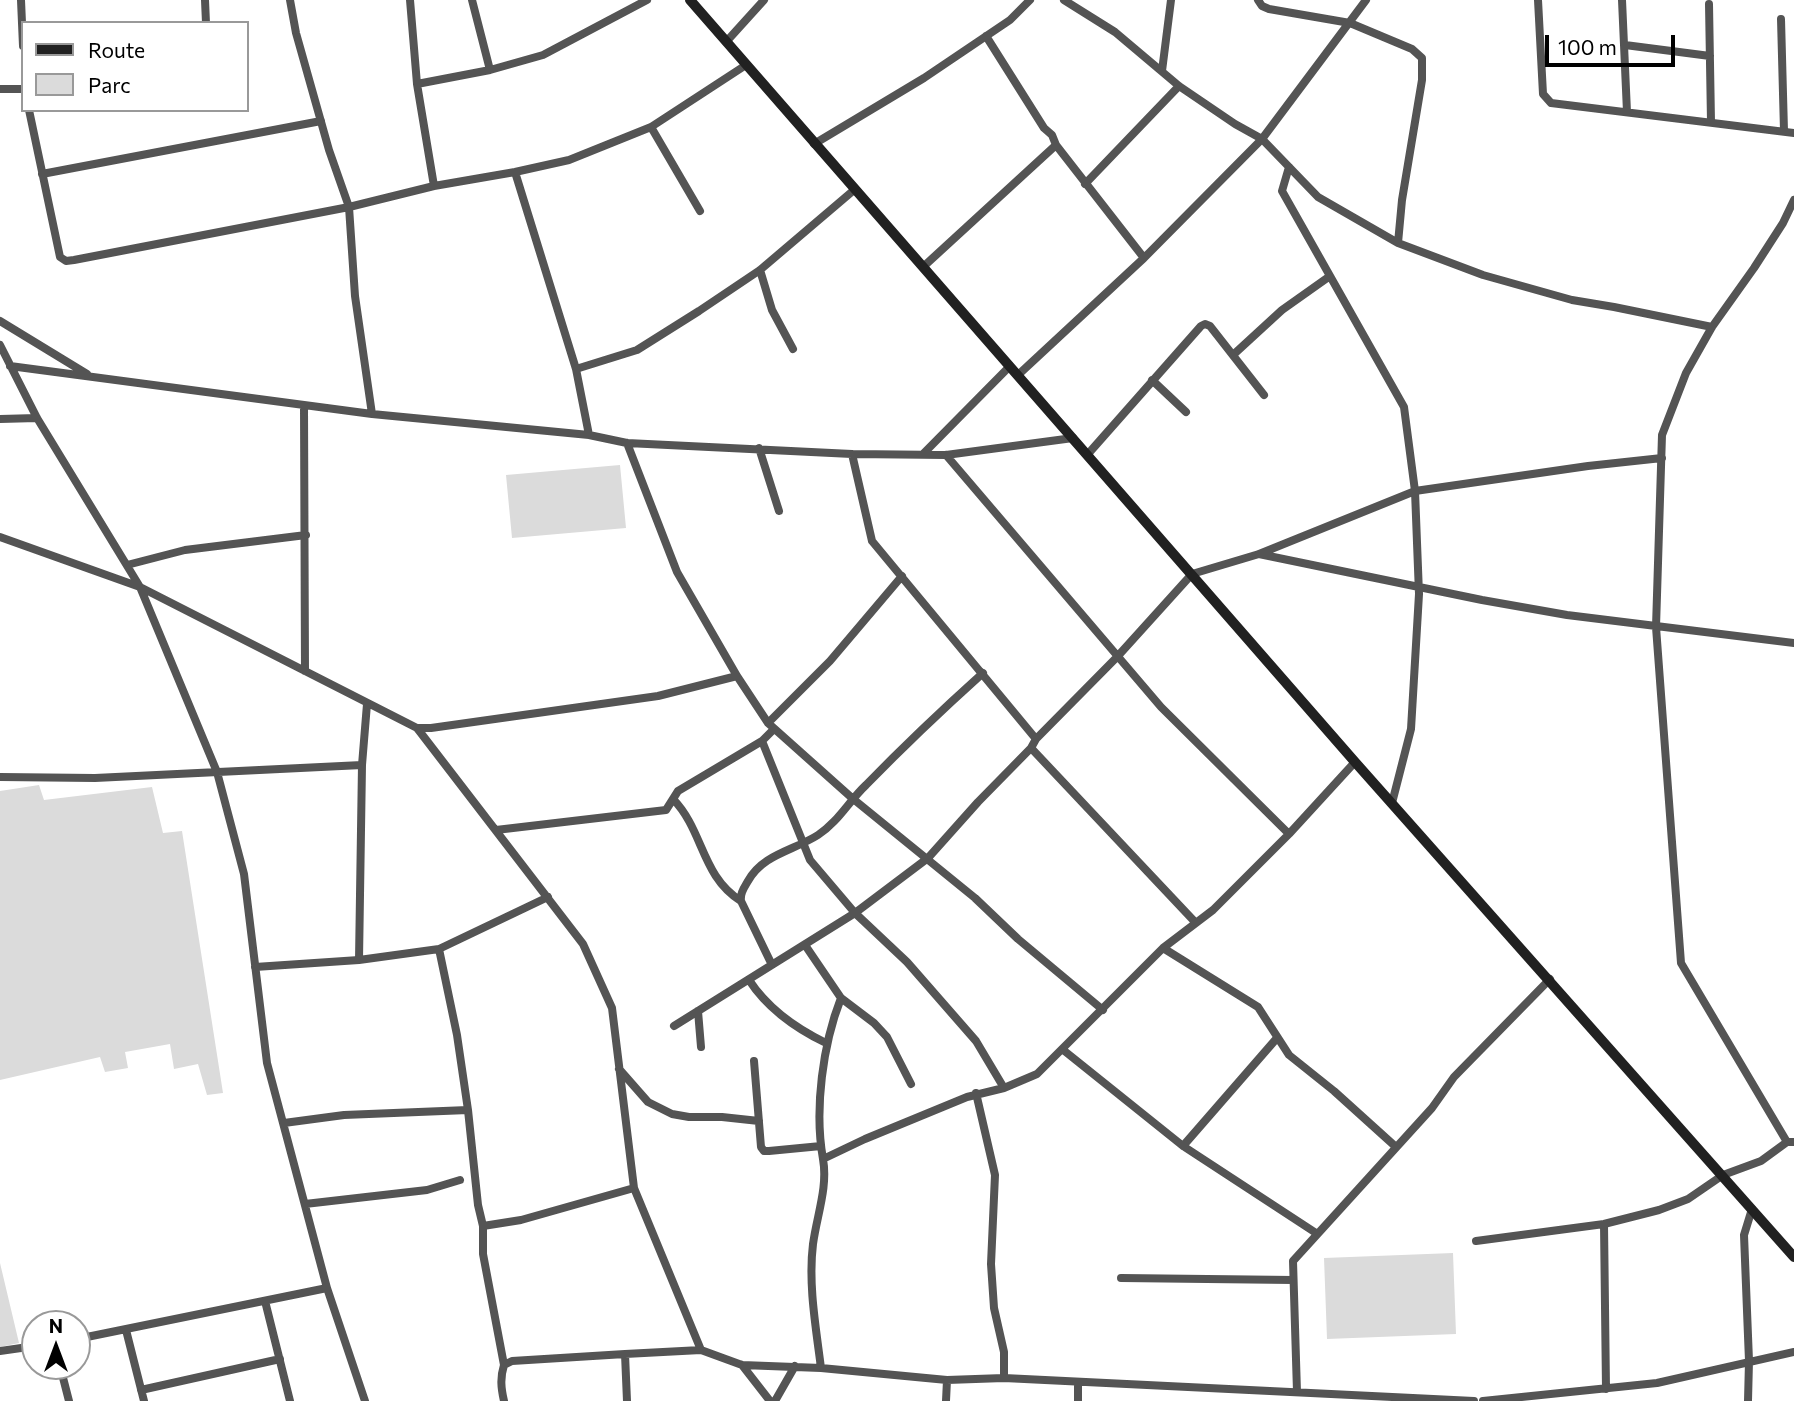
<!DOCTYPE html>
<style>
body{margin:0}
#map{position:relative;width:1794px;height:1401px;overflow:hidden;background:#fff;font-family:Commissioner,sans-serif}
canvas{display:block}
.legend{position:absolute;left:21px;top:21px;width:228px;height:91px;box-sizing:border-box;background:#fff;border:2px solid #999;margin:0;padding:9px 12px;list-style:none;font-size:21px;color:#000}
.legend li{display:flex;align-items:center;gap:14px;height:35px}
.legend b{width:35px;border:2px solid #999}
.north{position:absolute;left:21px;top:1310px;width:70px;height:70px;box-sizing:border-box;background:#fff;border:2px solid #999;border-radius:50%;rotate:0deg;font-size:19px;font-weight:700;line-height:28px;text-align:center;color:#000}
.north::after{content:'';display:block;margin:auto;width:24px;height:32px;background:#000;clip-path:polygon(50% 0,100% 100%,50% 72%,0 100%)}
.scale{position:absolute;left:1545px;top:35px;width:130px;height:32px;box-sizing:border-box;border:4px solid #000;border-top:0;padding-left:9px;font-size:21px;line-height:24px;white-space:nowrap;color:#000;-webkit-text-stroke:5px #fff;paint-order:stroke}
</style>
<div id="map">
<canvas width="1794" height="1401"></canvas>
<ul class="legend">
<li><b style="height:9px;background:#212121"></b>Route</li>
<li><b style="height:19px;background:#dbdbdb"></b>Parc</li>
</ul>
<div class="north">N</div>
<div class="scale">100 m</div>
</div>
<script>
const c = document.querySelector('canvas').getContext('2d');
c.lineJoin = 'round';
function paint(path, color) {
  c.fillStyle = color;
  c.fill(path, 'evenodd');
}
function strokePath(path, color, width, dash) {
  c.strokeStyle = color;
  c.lineWidth = width;
  c.lineCap = dash ? 'butt' : 'round';
  c.setLineDash(dash || []);
  c.stroke(path);
}
paint(new Path2D(`
 M620 465 626 528 512 538 506 475Z
 M39 785 44 800 152 787 163 833 182 831 223 1093 207 1095 198 1064 174 1069 170 1044 125 1052 128 1068 105 1072 100 1057 0 1080V791Z
 M1453 1253 1456 1334 1327 1339 1324 1258Z
 M0 1263 19 1343 0 1347Z`), '#dbdbdb');
strokePath(new Path2D(`
 M21 0 23 46
 M205 0 206 23
 M290 0 296 33 329 150 349 207 355 296 372 414
 M410 0 417 84 434 186
 M472 0 490 70
 M1064 0 1115 32 1179 86 1235 124 1262 139 1318 197 1398 243 1483 275 1572 300 1614 307 1712 327
 M1258 0 1262 6 1269 9 1350 23 1412 49 1422 58V80L1402 200 1398 243
 M1538 0 1543 94 1551 103 1794 133
 M1622 0 1627 112
 M1709 4 1711 122
 M1781 19 1784 131
 M986 36 1044 128 1052 135 1056 145 1144 258
 M726 42 764 0
 M1625 45 1710 56
 M1162 71 1171 0
 M417 84 490 70 543 55 647 0
 M0 89H23
 M29 110 60 257 66 261 74 260 349 207 434 186 515 172 569 160 651 127 746 65
 M651 127 700 211
 M814 144 924 78 1010 20 1030 0
 M1289 167 1282 191 1404 407 1415 491 1419 594 1411 729 1392 803
 M515 172 576 369 589 435
 M42 174 321 121
 M1085 184 1179 86
 M923 267 1056 145
 M760 270 772 310 793 349
 M0 321 87 374
 M0 345 37 418 140 587 217 772 244 874 267 1063 327 1288 365 1401
 M1233 355 1282 310 1330 276
 M10 366 372 414 589 435 627 443 852 454 946 455 1073 438
 M576 369 637 350 699 311 760 270 854 190
 M1018 375 1144 258 1262 139 1366 0
 M1152 380 1186 412
 M304 406 305 671
 M0 419 37 418
 M627 443 677 572 737 676 768 723 852 798 975 898 1018 939 1103 1010
 M759 448 779 511
 M924 453 1010 366
 M852 454 872 541 1036 739
 M1088 454 1201 326 1205 324 1210 326 1264 395
 M946 455 1161 707 1289 834
 M0 537 140 587 417 728 583 944 612 1008 634 1188 701 1350
 M1259 554 1482 600 1567 615 1794 643
 M127 565 185 550 306 535
 M768 723 830 661 902 576
 M417 728H431L658 696 737 676
 M762 741 810 860 855 913 907 962 976 1041 1004 1088
 M1031 748 1195 922
 M0 777 95 778 362 765
 M673 799C704 831 701 876 741 901
 M496 830 666 810 678 791 762 741 774 729
 M805 945 841 998C823 1044 814 1109 823 1159
 M1163 948 1258 1007 1289 1055 1334 1091 1396 1147
 M439 949 457 1035 468 1110 478 1205 483 1226 521 1220 634 1188
 M359 960 362 765 367 704
 M772 965 741 901C740 893 744 888 748 881 763 854 793 851 818 835 838 822 849 801 866 785 904 746 943 709 983 673
 M255 967 359 960 439 949 548 897
 M749 980C768 1009 795 1028 826 1043
 M841 998 874 1023 887 1037 911 1084
 M698 1011 701 1047
 M674 1026 855 913 928 858 978 802 1031 748 1036 739 1117 657 1192 574 1259 554 1415 491 1588 466 1662 458
 M1062 1049 1183 1146 1316 1233
 M754 1061 761 1147 764 1151H769L821 1146
 M619 1069 648 1102 672 1114 689 1117H722L759 1121
 M976 1093 995 1175 991 1264 994 1308 1004 1352V1378
 M284 1123 344 1115 468 1110
 M1787 1142 1681 963 1656 627 1662 435 1686 373 1712 327 1754 268 1783 223 1794 200
 M1183 1146 1277 1038
 M305 1204 427 1190 460 1180
 M1604 1224 1606 1389
 M483 1226V1254L504 1365
 M1476 1241 1604 1224 1659 1210 1688 1199 1723 1175 1761 1161 1787 1142H1794
 M1121 1278 1293 1280
 M265 1301 290 1401
 M126 1330 144 1401
 M77 1339 327 1288
 M0 1351 35 1346
 M625 1354 701 1350 742 1365 821 1368 947 1380 1004 1378 1474 1401
 M742 1365 770 1401
 M60 1366 69 1401
 M821 1368C816 1328 808 1284 813 1244 817 1215 828 1187 823 1159L865 1139 967 1097 1004 1088 1037 1074 1163 948 1213 910 1289 834 1355 762
 M1078 1382V1401
 M141 1390 280 1359
 M1297 1392 1293 1261 1432 1108 1454 1077 1550 979
 M504 1401C501 1388 500 1378 504 1365L512 1361 625 1354 627 1401
 M775 1401 795 1366
 M946 1401 947 1380
 M1483 1401 1657 1383 1794 1352
 M1748 1401 1749 1361 1744 1235 1752 1209`), '#545454', 8);
strokePath(new Path2D(`
 M690 0 1355 762 1794 1257`), '#212121', 10);
</script>
